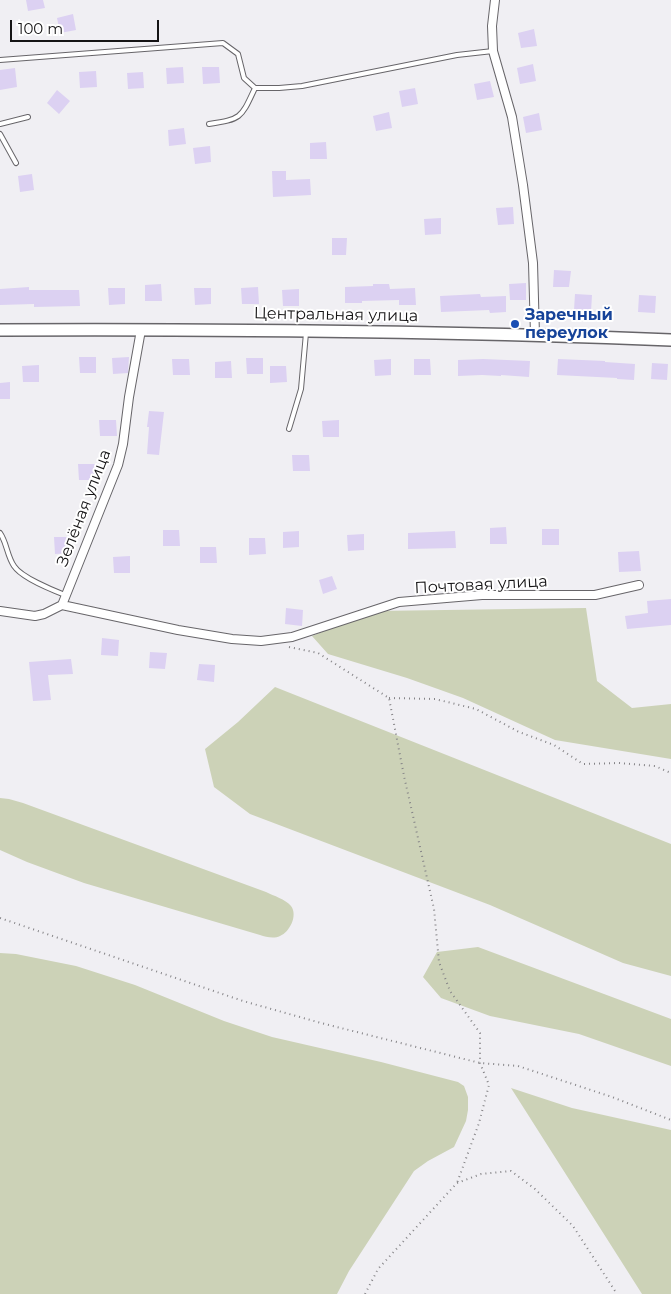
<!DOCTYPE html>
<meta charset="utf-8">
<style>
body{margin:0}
#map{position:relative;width:671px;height:1294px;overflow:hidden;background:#f0eff3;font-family:Montserrat,sans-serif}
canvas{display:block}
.scale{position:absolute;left:10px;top:20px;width:149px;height:22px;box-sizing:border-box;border:2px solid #151415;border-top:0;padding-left:6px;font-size:15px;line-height:18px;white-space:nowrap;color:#151415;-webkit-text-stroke:4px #fff;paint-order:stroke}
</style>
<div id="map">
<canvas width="671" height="1294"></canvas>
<div class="scale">100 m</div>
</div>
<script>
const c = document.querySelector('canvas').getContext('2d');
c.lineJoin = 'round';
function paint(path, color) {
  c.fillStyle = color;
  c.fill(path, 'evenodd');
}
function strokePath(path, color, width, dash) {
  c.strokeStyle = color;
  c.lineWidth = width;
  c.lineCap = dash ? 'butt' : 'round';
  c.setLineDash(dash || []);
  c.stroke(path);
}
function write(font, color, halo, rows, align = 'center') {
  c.font = font + ' Montserrat,sans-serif';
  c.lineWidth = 4;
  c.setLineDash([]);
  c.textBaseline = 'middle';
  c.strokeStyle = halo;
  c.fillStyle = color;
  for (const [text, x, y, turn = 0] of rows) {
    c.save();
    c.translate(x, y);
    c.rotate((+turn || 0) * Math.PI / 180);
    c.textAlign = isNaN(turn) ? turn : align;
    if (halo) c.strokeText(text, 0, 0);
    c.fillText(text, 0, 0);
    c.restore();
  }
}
paint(new Path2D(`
 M586 608 597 681 632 708 671 704V759L555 740 463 698 407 678 328 654 312 636 375 611Z
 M275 687 671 844V976L623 963 490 905 250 814 214 787 205 749 238 722Z
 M0 798 9 799 23 803 266 892C274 896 285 899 291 906 298 915 290 932 280 936 274 939 266 937 260 935L84 883 27 862 0 850Z
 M478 947 671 1019V1066L579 1034 490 1016 441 998 423 977 437 952Z
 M0 953 16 954 76 966 135 985 224 1021 272 1037 381 1062 458 1082 464 1086 468 1097V1110L466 1121 454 1147 428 1161 414 1171 349 1271 337 1294H0Z
 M511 1088 572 1108 671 1130V1294H642Z`), '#ccd2b7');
paint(new Path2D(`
 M26 0H43L45 8 28 11Z
 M73 14 76 30 60 33 57 18Z
 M534 29 537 46 521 48 518 33Z
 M533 64 536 81 520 84 517 68Z
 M183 67 184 83 167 84 166 68Z
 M202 67H219L220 83 203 84Z
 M15 68 17 87 0 90V70Z
 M96 71 97 87 80 88 79 72Z
 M143 72 144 88 128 89 127 73Z
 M490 81 494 97 477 100 474 84Z
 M415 88 418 104 402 107 399 91Z
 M57 90 70 101 59 114 47 103Z
 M389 112 392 128 376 131 373 116Z
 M539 113 542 130 526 133 523 117Z
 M184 128 186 144 169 146 168 130Z
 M326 142 327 159H310V143Z
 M210 146 211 162 195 164 193 148Z
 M272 171H286V180L310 179 311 195 273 197Z
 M32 174 34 190 20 192 18 176Z
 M513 207 514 224 498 225 496 208Z
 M441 218V234L425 235 424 219Z
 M332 238H347L346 255H332Z
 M554 270 571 271 569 287H553Z
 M526 283V300H510L509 284Z
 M161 284 162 301H145V285Z
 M373 284H389L390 289 415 288 416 305H399V300L362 301V303H345V287L373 286Z
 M29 287V290H79L80 306 34 307V304L0 305V289Z
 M258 287 259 304H242L241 288Z
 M108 288H125V304L109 305Z
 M194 288H211V304L195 305Z
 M299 289V306H283L282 290Z
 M480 294 481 297 506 296V312L490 313 489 310 441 312 440 296Z
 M575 294 592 295 591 312 574 310Z
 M639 295 656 296 655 313 638 312Z
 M79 357H96V373H80Z
 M129 357 128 373 113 374 112 358Z
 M246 358H263V374H247Z
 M172 359H189L190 375H173Z
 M391 359V375L375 376 374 360Z
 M414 359H430L431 375H414Z
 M483 359 530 361 529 377 501 375V376L482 375 458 376V360Z
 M558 359 605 361V362L635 364 634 380 617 379V378L557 375Z
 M231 361 232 378H215V362Z
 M652 363 668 364 667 380 651 379Z
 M39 365V382H23L22 366Z
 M270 366H286L287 382 270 383Z
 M10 382V399H0V383Z
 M149 411 164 412 159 455 147 454 149 427H147Z
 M99 420H116L117 436H100Z
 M339 420V437H323L322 421Z
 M292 455H309L310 471H293Z
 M78 464H95L96 480H79Z
 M506 527 507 544H490V528Z
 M542 529H559V545H542Z
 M163 530H179L180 546H163Z
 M299 531V547L283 548V532Z
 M455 531 456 548 408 549V533Z
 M364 534V550L348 551 347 535Z
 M54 537H71L72 553 55 554Z
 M249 538H265L266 554 249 555Z
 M200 547H216L217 563H200Z
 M639 551 641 571 619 572 618 552Z
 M130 556V573H114L113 557Z
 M332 576 337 589 323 594 319 580Z
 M671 599V625L627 629 625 616 648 613 647 601Z
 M286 608 303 610 302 626 285 624Z
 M102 638 119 640 118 656 101 655Z
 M150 652 167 653 165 669 149 668Z
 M71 659 73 674 48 675 51 700 33 701 29 662Z
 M199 664 215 665 214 682 197 680Z`), '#dcd1f2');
const lane = new Path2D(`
 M0 60 223 43 238 54 244 78 255 88
 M0 124 28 117
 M209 124C242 119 241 118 255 88H279L302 86 457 55 493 51
 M0 134 16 163
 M289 429 301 389 306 333
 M0 533C7 543 7 556 14 566 21 577 52 590 65 595`);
const street = new Path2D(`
 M495 0 492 26 493 51 512 117 523 185 533 263 535 335
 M62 605 178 630 232 639 261 641 292 637 399 602 482 595H595L639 585
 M62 605 118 465 123 444 129 397 141 330
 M0 611 35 616 44 614 62 605`);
const secondary = new Path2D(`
 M0 330C224 329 447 331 671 340`);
strokePath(lane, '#676569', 6);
strokePath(street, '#676569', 10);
strokePath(secondary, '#676569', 14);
strokePath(new Path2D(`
 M289 647 318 653 389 698 404 776 434 909 439 962 450 991 480 1033V1063L489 1085 479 1123 457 1183
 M389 698 435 699 476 709 519 732 554 745 583 764 619 763 655 766 671 773
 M0 918 243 1001 321 1023 480 1063 518 1066 612 1097 671 1120
 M365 1294 378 1269 457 1183 481 1174 511 1171 535 1189 573 1226 617 1294`), '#858487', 2, [1, 4]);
strokePath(lane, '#fff', 4);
strokePath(street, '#fff', 8);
strokePath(secondary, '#fff', 11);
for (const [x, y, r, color] of [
 [515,324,5,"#1a4fb4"]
]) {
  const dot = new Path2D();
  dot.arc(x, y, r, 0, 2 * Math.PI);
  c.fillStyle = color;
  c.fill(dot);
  strokePath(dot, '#fff', 2);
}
write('16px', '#151415', '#fff', [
 ["Центральная улица",336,315,1],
 ["Зелёная улица",84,508,-69],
 ["Почтовая улица",481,585,-3]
]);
write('bold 16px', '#164399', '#fff', [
 ["Заречный",525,315],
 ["переулок",525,333]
], 'left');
</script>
